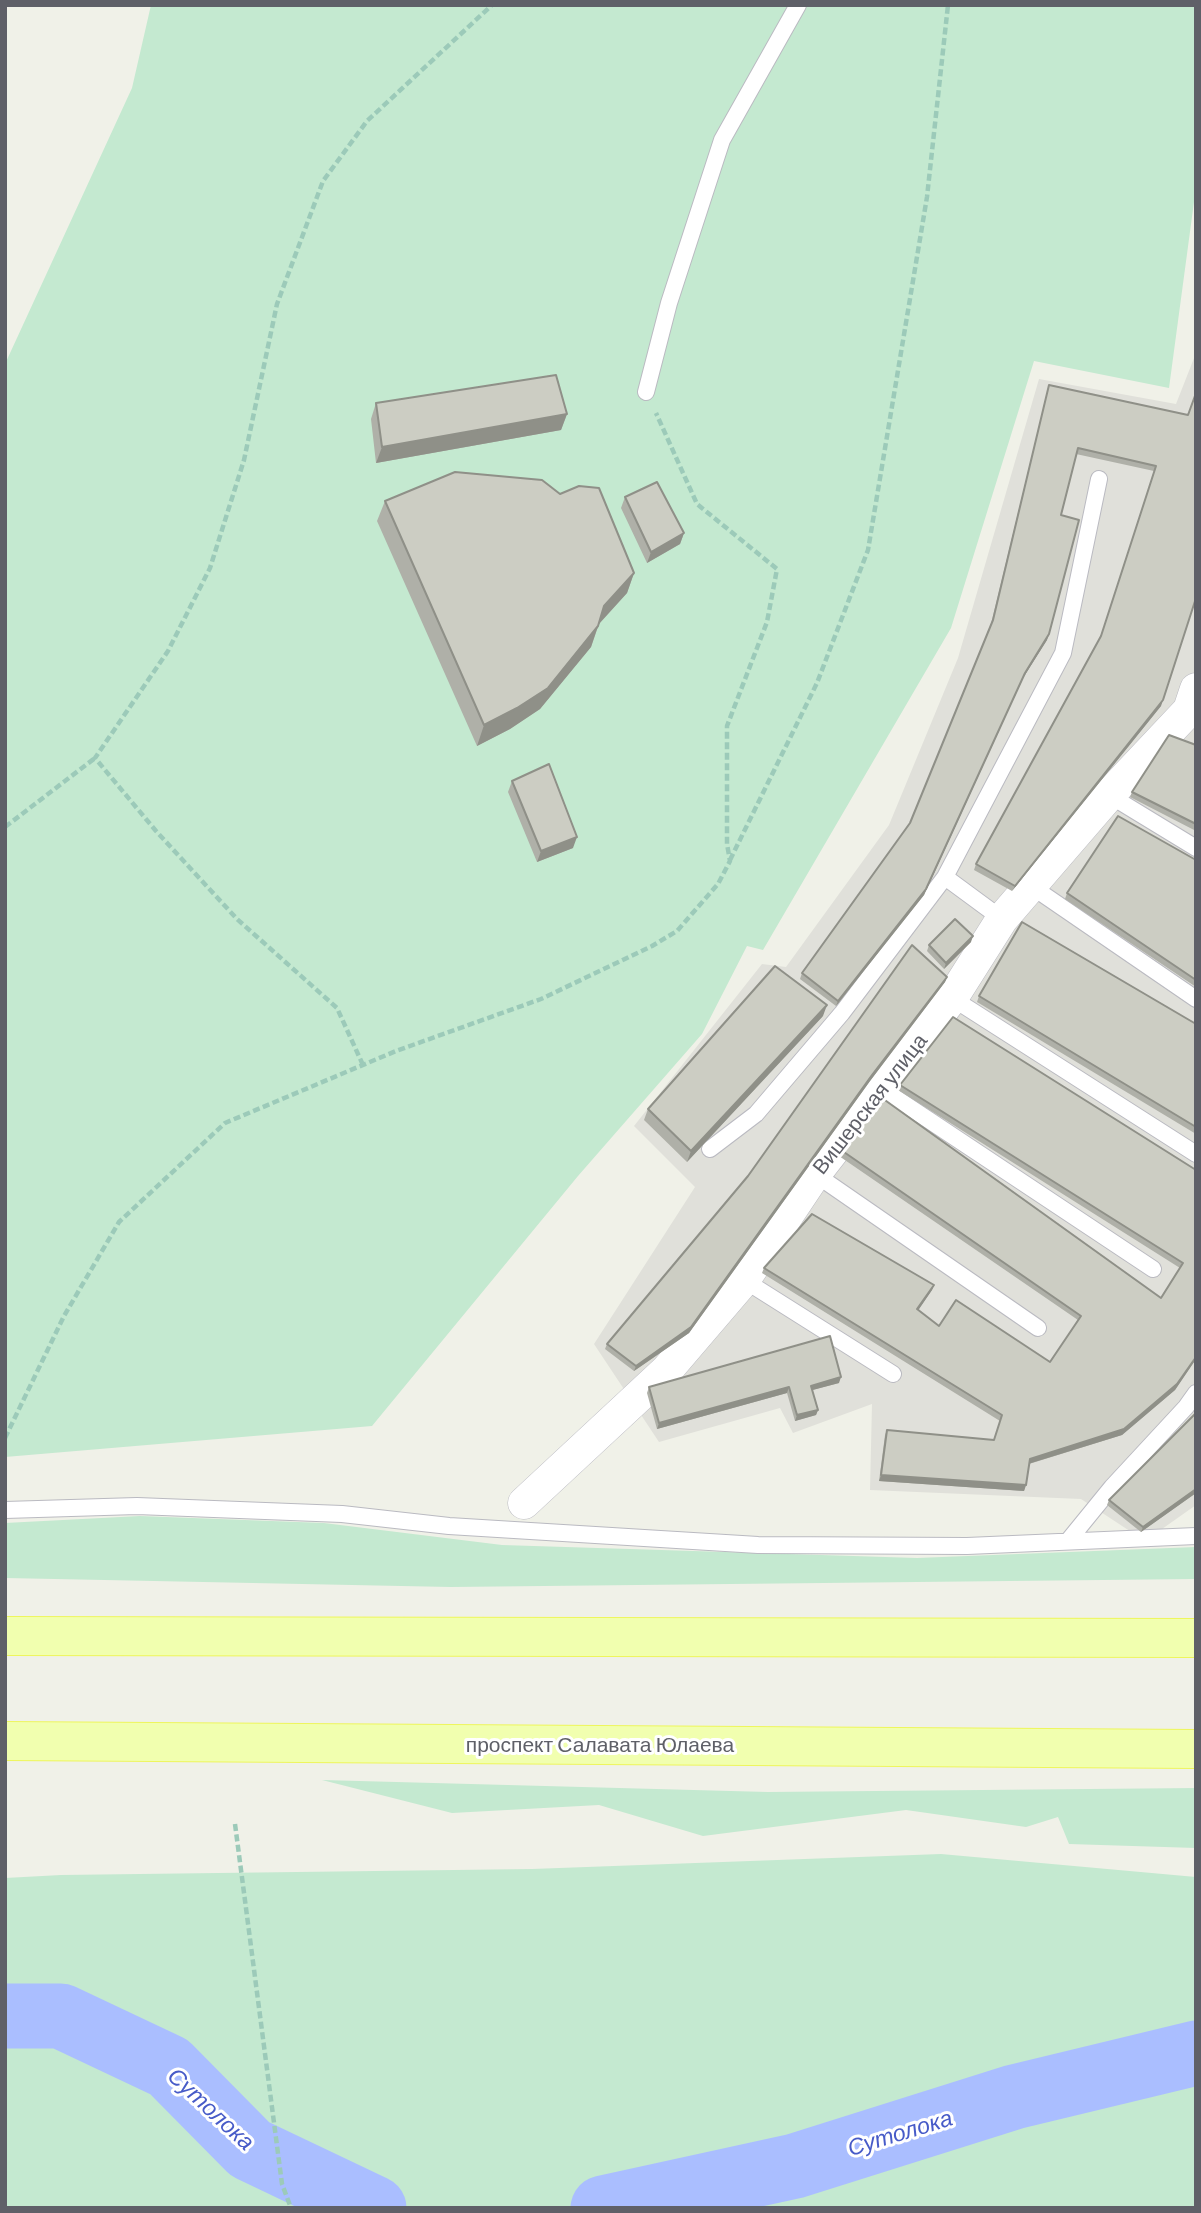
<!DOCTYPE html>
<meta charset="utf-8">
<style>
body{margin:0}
#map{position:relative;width:1201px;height:2213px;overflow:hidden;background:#f0f1e8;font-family:Barlow,sans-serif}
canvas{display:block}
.frame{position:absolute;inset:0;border:7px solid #5f6068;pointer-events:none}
</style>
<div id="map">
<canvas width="1201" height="2213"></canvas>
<div class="frame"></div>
</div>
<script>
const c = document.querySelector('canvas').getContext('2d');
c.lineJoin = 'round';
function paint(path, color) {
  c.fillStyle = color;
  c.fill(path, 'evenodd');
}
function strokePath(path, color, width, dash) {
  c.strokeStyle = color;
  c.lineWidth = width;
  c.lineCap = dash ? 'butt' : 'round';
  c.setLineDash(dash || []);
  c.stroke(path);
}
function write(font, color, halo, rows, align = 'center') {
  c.font = font + ' Barlow,sans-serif';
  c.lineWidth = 6;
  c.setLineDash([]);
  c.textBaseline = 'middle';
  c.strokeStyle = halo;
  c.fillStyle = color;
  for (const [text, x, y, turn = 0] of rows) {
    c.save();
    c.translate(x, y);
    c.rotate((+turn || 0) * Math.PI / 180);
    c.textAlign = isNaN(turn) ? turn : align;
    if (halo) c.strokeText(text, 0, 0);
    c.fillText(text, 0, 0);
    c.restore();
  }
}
paint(new Path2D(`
 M1196 353V1505L1145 1541 1081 1499 870 1490 872 1404 793 1433 780 1408 659 1442 594 1344 695 1187 634 1126 762 964 786 967 889 825 958 658 1039 379 1176 404Z`), '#e0e0da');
paint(new Path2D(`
 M151 5H1196V187L1169 388 1034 361 951 628 763 950 747 946 702 1034 578 1176 372 1426 5 1457V364L132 88Z
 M140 1516 324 1523 502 1545 917 1558 1196 1547V1579L451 1587 5 1578V1523Z
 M322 1780 768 1792 1196 1788V1848L1069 1844 1058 1817 1026 1827 906 1810 703 1836 599 1805 452 1813Z
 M941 1854 1196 1877V2208H5V1878L61 1875 532 1869Z`), '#c4e9d0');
strokePath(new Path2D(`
 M5 2016H61L169 2067 250 2149 374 2208
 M603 2208 795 2166 1014 2097 1196 2053`), '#aabeff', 65);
const service = new Path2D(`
 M646 392 669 303 722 140 798 5
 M1109 795 1196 848
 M945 877 1063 653 1099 479
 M1031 886 1196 999
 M952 998 1196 1154
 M882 1089 1153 1269
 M710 1149 756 1114 842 1013 945 877 1002 919
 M815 1174 1038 1328
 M744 1280 893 1374
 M5 1510 137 1506 342 1514 449 1526 758 1545 967 1546 1196 1536
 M1068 1541 1112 1487 1186 1407 1196 1393`);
const minor = new Path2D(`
 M524 1503 667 1370 744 1280 815 1174 952 998 1002 919 1109 795 1189 710 1196 689`);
const primary = new Path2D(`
 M5 1636 1196 1638
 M5 1741 1196 1749`);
strokePath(service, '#babac1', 18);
strokePath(minor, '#babac1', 33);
strokePath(primary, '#eef65c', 40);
strokePath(new Path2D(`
 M5 827 95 758
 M730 860 817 683 868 550 927 197 948 5
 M363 1065 337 1008 237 919 156 831 95 758 168 651 210 568 244 460 277 304 323 181 367 121 492 5
 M5 1438 64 1316 119 1222 225 1123 396 1051 541 999 652 946 677 931 718 884 730 861 727 844V726L767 622 777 569 697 504 656 413
 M235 1824 282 2184 291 2208`), '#9ccab9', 4.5, [7, 3.5]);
strokePath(service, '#fff', 16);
strokePath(minor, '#fff', 32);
strokePath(primary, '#f1ffaf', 38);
paint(new Path2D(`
 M1049 385 1188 415 1161 706 1012 891 974 870 976 864 1101 637 1154 471 1076 454 1061 515 1047 640 1023 678 924 895 836 1006 800 979 802 973 910 823 991 624Z
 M376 403 567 414 561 430 376 463 371 419Z
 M625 497 684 533 680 544 647 563 621 508Z
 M385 501 634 573 627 593 599 624 591 647 540 709 510 729 477 746 377 521Z
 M1196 745V831L1130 797 1132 792Z
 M512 781 573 848 537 862 508 792Z
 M1196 860V987L1065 899 1067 893Z
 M971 942 944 969 927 951 929 945Z
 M947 977 945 982 870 1081 689 1333 634 1371 605 1349 607 1344Z
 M979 996 1196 1024V1134L977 1002Z
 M823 1016 687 1162 644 1120 648 1109Z
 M900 1085 1196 1170V1359L1175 1390 1122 1435 1029 1464 1026 1485 1024 1491 879 1481 885 1435 887 1430 994 1440 1000 1421 762 1273 764 1268 934 1285 932 1290 918 1310 939 1326 1050 1362 1078 1320 839 1156 841 1150 1161 1298 1180 1268 898 1090Z
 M839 1383 812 1390 818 1410 816 1415 795 1421 787 1393 657 1429 647 1393 649 1387Z
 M1196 1413V1493L1141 1532 1107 1505 1109 1500Z`), '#afb0a8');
paint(new Path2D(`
 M567 414 561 430 376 463 382 447Z
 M684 533 680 544 647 563 651 552Z
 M634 573 627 593 597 626 604 606Z
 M598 626 591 647 540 709 510 729 477 746 484 725Z
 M1049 634 1047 640 1023 678 924 895 836 1006 838 1001 1025 673Z
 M1163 700 1161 706 1012 891 1015 886Z
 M577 837 573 848 537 862 541 851Z
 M973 936 971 942 944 969 946 963Z
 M947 977 945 982 870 1081 689 1333 634 1371 636 1366 872 1075Z
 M827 1005 823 1016 687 1162 691 1151Z
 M934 1285 932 1290 915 1315 917 1309Z
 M1196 1357V1359L1175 1390 1122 1435 1028 1464 1030 1459Z
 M841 1377 839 1383 809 1391 811 1386Z
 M789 1387 787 1393 657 1429 659 1423Z
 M818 1410 816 1415 795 1421 797 1415Z
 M881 1475 1026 1485 1024 1491 879 1481Z
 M1196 1489V1493L1141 1532 1143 1527Z`), '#8f9088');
const building = new Path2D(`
 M556 375 567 414 382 447 376 403Z
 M1049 385 1188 415 1196 393V598L1163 700 1015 886 976 864 1101 636 1156 466 1078 448 1061 515 1079 520 1049 634 1025 673 926 889 838 1001 802 973 910 823 993 620Z
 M455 472 542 480 560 494 579 486 599 488 634 573 604 606 598 626 548 688 517 708 484 725 385 501Z
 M657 482 684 533 651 552 625 497Z
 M1169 735 1196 745V824L1132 792Z
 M549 764 577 837 541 851 512 781Z
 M1118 816 1196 860V980L1067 893Z
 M955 919 973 936 946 963 929 945Z
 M1022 922 1196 1024V1127L979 996Z
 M912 945 947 977 872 1075 691 1327 636 1366 607 1344 748 1176Z
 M775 966 827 1005 691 1151 648 1109Z
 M953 1017 1196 1170V1357L1177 1384 1124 1429 1030 1459 1026 1485 881 1475 887 1430 994 1440 1002 1415 764 1268 812 1214 934 1285 917 1309 939 1326 956 1300 1050 1362 1081 1316 841 1150 882 1098 1161 1298 1183 1263 900 1085Z
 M830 1336 841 1377 811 1386 818 1410 797 1415 789 1387 659 1423 649 1387Z
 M1196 1413V1489L1143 1527 1109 1500Z`);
paint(building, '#cccdc3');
strokePath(building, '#8f9088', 2);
write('21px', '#5f6068', '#fff', [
 ["Вишерская улица",870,1104,-52],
 ["проспект Салавата Юлаева",600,1745]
]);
write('italic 23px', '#475bc8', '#fff', [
 ["Сутолока",211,2109,43],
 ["Сутолока",900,2133,-17]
]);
</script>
